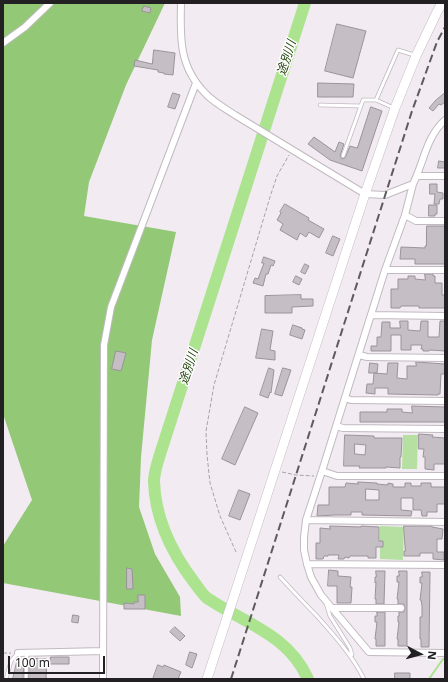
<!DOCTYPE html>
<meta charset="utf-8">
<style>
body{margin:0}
#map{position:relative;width:448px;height:682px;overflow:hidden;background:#f2ebf1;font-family:"Noto Sans",sans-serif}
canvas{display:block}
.frame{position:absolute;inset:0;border:4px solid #222022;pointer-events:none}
.north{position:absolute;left:400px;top:634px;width:40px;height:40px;-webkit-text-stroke:3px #fff;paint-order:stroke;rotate:96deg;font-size:11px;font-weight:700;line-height:16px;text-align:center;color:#222022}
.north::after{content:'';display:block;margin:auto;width:14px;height:18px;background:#222022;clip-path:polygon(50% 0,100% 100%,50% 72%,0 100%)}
.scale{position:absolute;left:8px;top:656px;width:97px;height:18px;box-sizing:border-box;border:2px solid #222022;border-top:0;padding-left:5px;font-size:12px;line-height:14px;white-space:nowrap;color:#222022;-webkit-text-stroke:3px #fff;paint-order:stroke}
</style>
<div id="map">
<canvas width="448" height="682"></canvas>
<div class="frame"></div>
<div class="north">N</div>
<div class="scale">100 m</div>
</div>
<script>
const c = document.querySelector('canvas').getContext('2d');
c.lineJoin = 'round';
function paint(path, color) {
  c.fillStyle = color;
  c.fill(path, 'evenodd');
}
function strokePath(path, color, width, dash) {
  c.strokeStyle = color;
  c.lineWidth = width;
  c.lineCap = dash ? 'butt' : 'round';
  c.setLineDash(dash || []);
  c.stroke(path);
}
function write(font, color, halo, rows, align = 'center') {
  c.font = font + ' "Noto Sans","Noto Sans JP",sans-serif';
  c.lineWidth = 3;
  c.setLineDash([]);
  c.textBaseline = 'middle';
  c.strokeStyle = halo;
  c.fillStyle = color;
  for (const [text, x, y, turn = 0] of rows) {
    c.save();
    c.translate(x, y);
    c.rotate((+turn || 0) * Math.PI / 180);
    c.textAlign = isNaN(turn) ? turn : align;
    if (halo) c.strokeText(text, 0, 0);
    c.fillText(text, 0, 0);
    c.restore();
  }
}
paint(new Path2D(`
 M403 435H418L417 469H402Z
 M380 526 404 527 403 560 380 559Z`), '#b5e0a1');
paint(new Path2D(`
 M3 3H165L126 85 89 182 84 216 176 232 152 340 141 457 139 507 155 554 180 597 181 616 3 583V546L32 500 3 414Z`), '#92c876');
strokePath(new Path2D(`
 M429 679 443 659H445`), '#abe38f', 2);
strokePath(new Path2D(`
 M305 3 163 445C160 454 154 473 154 481 155 518 172 553 194 582 198 587 202 594 207 598 244 623 288 634 308 679`), '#abe38f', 12);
const building = new Path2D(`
 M144 6 151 8 150 13 142 11Z
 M337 24 366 31 353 78 325 71Z
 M154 50 175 53 173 75 164 74V73L158 72V70L134 66 135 60 152 64Z
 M318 83 354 84 353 97H318Z
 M173 93 180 95 175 109 168 107Z
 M445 93V102L441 105 439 104 433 111 429 108 436 100Z
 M371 107 382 111 362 171 330 160 308 144 314 137 335 152 339 142 344 144 340 156 342 159 345 158 350 146 357 148Z
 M439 161 445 162V168H438Z
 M430 184H437V192L443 193V199H440L439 204H434L435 194H430Z
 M285 204 309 218 308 220 324 229 319 238 309 232 306 237 300 233 297 240 280 230 283 224 277 220 281 213 280 212Z
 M429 205H437V214H435V216H429Z
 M427 226H445V264H415V259H400L401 247 425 248V246H426Z
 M333 236 340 239 333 256 326 253Z
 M264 257 275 261 273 266 271 265 268 274H266L263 286 253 283 255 278 258 279 264 263H262Z
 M305 264 309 266 305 274 301 272Z
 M425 274H433V276H435V283H442V295H445V308H419V306H401L400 308H391V289H398V279H408V276H415V279L425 280Z
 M296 276 302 279 299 285 293 282Z
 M301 295V299H313V306L292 307V313H265V296Z
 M400 321H408V330L420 331 421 321H428V337H439L440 321H445V351L430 350 429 351H423V349H421L422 345H411V350H401V335H391V351H371V346H377V337H381L382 322H390V328H400Z
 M293 325 302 328V329L305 330 302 339 290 335Z
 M262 329 273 331 270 350 275 351V360L256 358Z
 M116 351 126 353 121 371 112 369Z
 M416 362 445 364V374H441L440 394H438V395L388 394V388H375V394L366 393 367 384H373L374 373 387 374 388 363H398L397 378 407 379V366H416Z
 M370 363 378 364 377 373H369Z
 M269 368 274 370 271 393 270 392 268 398 260 395Z
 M283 368 291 370 282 396 275 394Z
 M412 406 445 407V422H360V412H387V409H402V412L412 413Z
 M245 407 258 413 235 465 222 459Z
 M419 434 433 435 432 437 445 438V464H434V470L425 469V457H423L424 449H419Z
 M345 435 374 436V438H402L401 457H400V468L386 467V468H359L360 466H344ZM355 444 366 445 365 455 355 454Z
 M358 482 377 483V484L388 485V483L393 484V487H405V483H411V486H421V483H431V487H445V504H437V512H427V516H422L421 510H413V498H401V510L412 511 411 516 362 515V512H351V515H335L317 516 318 505H329V487H345L346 483 358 484ZM366 489 379 490V500H366Z
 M239 490 250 494 240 520 229 516Z
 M330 526 361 527V526L379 527V541H383V547H376V558H368V556H350L349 558 345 557 344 559H338L339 555H328V556H324L323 559H316V543H320V528L330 529Z
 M404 526H432V527L443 529 442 539H437V552H444V560L433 559V553H420V556H404V551H405Z
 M127 568 132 569 133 589H127Z
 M329 570 338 571V576L351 577 350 587H352L351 603H337V586H328Z
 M376 571H385L384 604H376V599H375L376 582 375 583V577H376Z
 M399 571H407V646H398V639H397L399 622H398V616H399V612H404L405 608 404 604H398V599H397L399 582H397V576H399Z
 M422 572H430L429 647H421V639H420V617H422V606L421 600H420L422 583H420V577H422Z
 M138 595H145V609H124V603L134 604V602H138Z
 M377 612H385V646H376V639H375L377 622H375V616H377Z
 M73 615 79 616 78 623 72 622Z
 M175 627 185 636 180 641 170 632Z
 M190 652 197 654 192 668 186 665Z
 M51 657H69V664H50Z
 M30 658 47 659 46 679H29Z
 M17 662 24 663 23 679H13Z
 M158 665 163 667 164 665 181 672 178 679H153Z
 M395 673H410V679H395Z`);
paint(building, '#c5bec4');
strokePath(building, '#9a949a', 1);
const lane = new Path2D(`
 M376 100 398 50 414 55
 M320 105 361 106
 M343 156 363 100H376L394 108
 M280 577C292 590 304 603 316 615 334 635 352 655 364 679
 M326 603 330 616 350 648 352 655
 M6 679 11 661 18 653
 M26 679 27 652`);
const street = new Path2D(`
 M181 3C180 39 179 68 207 95 215 103 226 109 235 115L365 194 385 195 413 184C424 162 426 137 445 120
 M3 43 25 27 50 3
 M417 176H445
 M413 184 405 215 385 270 322 471 306 520 304 537V550L307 564 311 577 321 595 369 652 445 653
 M405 215 416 221H445
 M385 270H445
 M371 315 445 316
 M359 355 367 357 445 358
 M345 398 351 400 445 401
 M336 426 343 428 445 429
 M322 471 337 476H445
 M306 520 445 522
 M307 564 445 565
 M331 608H401
 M18 653 103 651
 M103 679 104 345 111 307 196 83`);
const secondary = new Path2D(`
 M207 679 365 194 395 108 416 56 437 12 442 3`);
strokePath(lane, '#c1bac0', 4.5);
strokePath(street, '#c1bac0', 8);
strokePath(secondary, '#c1bac0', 10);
strokePath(new Path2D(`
 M282 472 296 475 314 476
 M236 552 220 516 210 483 207 455 206 431 214 385 270 197 277 176 289 155
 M3 653H11`), '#a8a3a7', 1, [4, 2]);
strokePath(lane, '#fff', 3);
strokePath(street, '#fff', 6);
strokePath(secondary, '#fff', 9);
strokePath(new Path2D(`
 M231 679 412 111 437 42 445 27`), '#5e5b5e', 2, [8, 4]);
write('italic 12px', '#183a00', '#fff', [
 ["途別川",287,58,-72],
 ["途別川",189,367,-72]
]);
</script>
